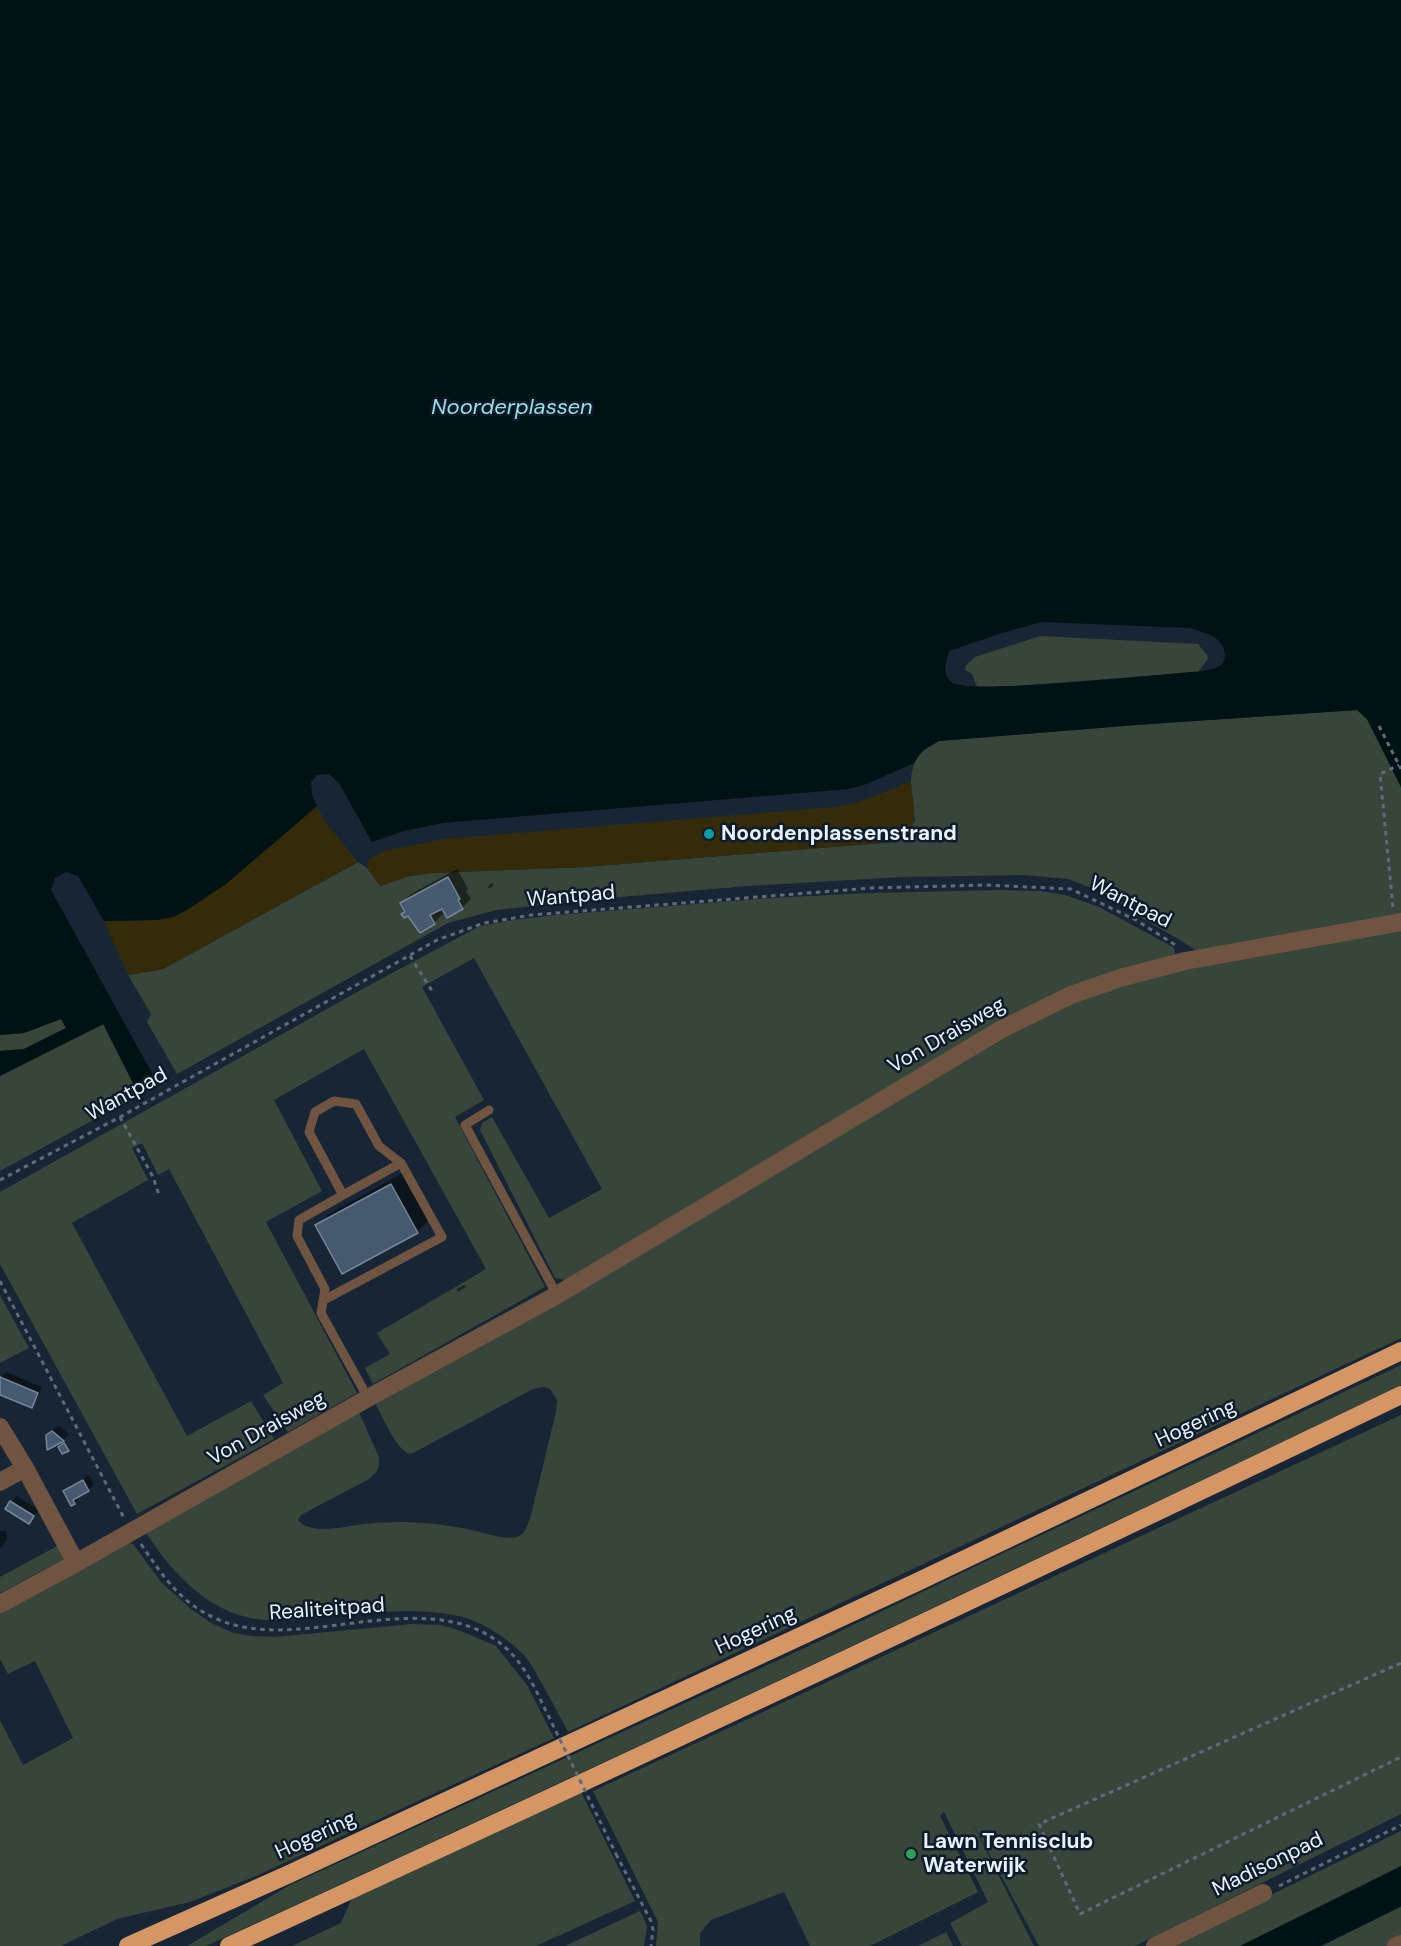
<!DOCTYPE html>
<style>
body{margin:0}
canvas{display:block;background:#172535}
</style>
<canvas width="1401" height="1946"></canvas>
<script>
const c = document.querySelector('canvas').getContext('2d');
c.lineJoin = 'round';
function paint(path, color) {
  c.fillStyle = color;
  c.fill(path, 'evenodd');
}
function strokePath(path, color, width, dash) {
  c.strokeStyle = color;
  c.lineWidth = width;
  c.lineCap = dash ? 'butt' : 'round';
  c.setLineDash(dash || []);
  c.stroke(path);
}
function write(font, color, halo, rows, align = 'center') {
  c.font = font + ' "DM Sans",sans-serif';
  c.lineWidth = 5;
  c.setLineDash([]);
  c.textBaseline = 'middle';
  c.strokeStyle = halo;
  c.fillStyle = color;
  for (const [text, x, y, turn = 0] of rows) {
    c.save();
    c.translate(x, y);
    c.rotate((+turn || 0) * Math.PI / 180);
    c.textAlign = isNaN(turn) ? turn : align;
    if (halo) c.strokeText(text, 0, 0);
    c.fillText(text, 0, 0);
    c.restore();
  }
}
paint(new Path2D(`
 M1040 636 1198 644 1207 655 1208 659 1198 672 1015 686 977 687 972 674 965 670 966 665 975 657Z
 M1357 710 1367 719 1401 787V917L1198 952 1180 940 1138 916 1102 892 1068 879 1024 875 903 877 747 886 598 899 496 910 448 923 177 1074 147 1022 151 1014 128 975 163 969 358 862 367 868 380 886 409 876 432 873 584 867 895 842 915 821C912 788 901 758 939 741L1136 725Z
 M1001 890 1040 891 1065 895 1099 907 1173 947 1175 951 1174 956 1118 972 571 1281 555 1278 480 1130 482 1123 492 1117 549 1218 602 1189 474 958 422 987 484 1100 455 1117 545 1287 373 1384 365 1368 390 1354 377 1333 486 1269 364 1049 274 1100 322 1191 266 1222 357 1393 288 1432 263 1395 283 1383 169 1169 158 1175 142 1143 132 1148 148 1180 72 1223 187 1436 251 1401 274 1439 137 1514 0 1264V1192L368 986 480 926 513 920 557 915 770 898 868 893Z
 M1401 930V1338L568 1732C558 1713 548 1694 537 1675 534 1669 530 1662 525 1656 508 1639 484 1622 459 1616 414 1606 365 1613 319 1618 294 1620 270 1623 246 1617 201 1606 168 1567 144 1530L358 1410 379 1457C380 1469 377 1472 369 1479L301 1515 298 1520C310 1536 347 1526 364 1524 395 1520 431 1522 462 1528 476 1530 504 1541 517 1537 526 1534 528 1523 531 1515L556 1412 557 1400 550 1389 543 1387 533 1389 411 1454C397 1453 381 1413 374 1401L1001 1035 1072 1001 1188 966Z
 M61 1019 66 1028 24 1049 0 1051V1035L24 1033Z
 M104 1024 139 1095 0 1171V1076Z
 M0 1295 29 1348 0 1363Z
 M1401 1365V1385C1004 1575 606 1763 206 1946H187L290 1885 824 1639 1001 1554Z
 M1401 1415V1814L1135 1946H1039L971 1820 1034 1946H962L950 1923 988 1902 944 1812 940 1816 978 1892 870 1946H810L784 1892 711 1920 700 1933V1946H656L658 1922 593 1791Z
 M128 1543 133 1544 161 1582 191 1609 211 1623 234 1633 251 1636 275 1637 412 1624 441 1625 461 1631 496 1646 527 1685 554 1738 256 1876 190 1902 117 1919 61 1946H0V1720L23 1765 73 1738 35 1661 8 1674 0 1659V1611Z
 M59 1545 66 1558 0 1593V1577Z
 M581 1792 635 1901 536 1946H292L341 1923 352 1898Z
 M1401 1831V1867L1242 1946H1167Z
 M1401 1907V1939L1387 1946H1322Z
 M640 1911 647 1926 644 1946H565Z
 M946 1932 953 1946H918Z`), '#37453b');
paint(new Path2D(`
 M911 781C912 806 924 829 895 842L584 867 432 873 409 876 380 886 367 868 368 860 384 851 444 839 835 807C863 802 886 792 911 781Z
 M317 806 326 823 358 862 163 969 128 975 104 921 158 920 268 848Z`), '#332b0a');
paint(new Path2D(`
 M0 0H1401V787L1367 719 1357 710 1136 725 939 741 921 752 914 763 867 784 849 789 442 823 404 831 372 842 339 783 329 774 317 775 311 782 312 795 317 806 226 884 187 910 173 917 158 920 104 921 78 876 66 872 55 878 51 890 158 1084 139 1095 103 1024 0 1076V1051L24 1049 66 1028 61 1019 24 1033 0 1035ZM1042 622 1189 628C1203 632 1225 637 1225 655 1224 668 1214 668 1204 671 1169 673 967 696 951 682 942 674 946 661 949 651L1002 633Z
 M1401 1866V1906L1320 1946H1240Z`), '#001213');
paint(new Path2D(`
 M457 869 468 889 466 891 471 899 462 908 445 912 434 923 420 931 402 903 411 894Z
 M494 883 491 888H488L490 884Z
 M403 1173 429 1220 417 1232 317 1226 329 1214Z
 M464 1285 466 1287 458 1292 457 1289Z
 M6 1372 42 1387 37 1400 31 1406 0 1393V1379Z
 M59 1426 69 1434 64 1439 53 1430Z
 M89 1475 94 1484 89 1490 78 1495 80 1497 74 1503 65 1491 70 1486Z
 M17 1496 39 1510 29 1523 11 1502Z
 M0 1531H6L7 1540 0 1549Z`), '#0007');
const building = new Path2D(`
 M448 877 460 899 458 900 463 909 447 918 442 909 430 915 435 924 420 933 408 916 404 918 401 914 405 912 400 903Z
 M391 1184 418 1233 342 1274 315 1225Z
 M0 1377 38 1393 32 1408 0 1395Z
 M52 1431 64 1441 47 1450 46 1435Z
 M64 1443 69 1451 62 1454 58 1447Z
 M83 1480 89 1491 73 1500 75 1504 71 1506 63 1491Z
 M10 1501 34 1516 29 1524 5 1509Z`);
paint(building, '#47596e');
strokePath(building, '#758699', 1.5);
strokePath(new Path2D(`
 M1379 726 1401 769
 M1393 907 1380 774 1399 765
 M410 956 434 994
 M120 1117 153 1177 159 1195
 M0 1180 120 1117 437 940 484 923 531 915 871 888 986 885 1071 889 1136 920 1177 946
 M0 1281 124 1518
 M141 1544C162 1575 180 1603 217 1619 247 1632 280 1631 311 1628 376 1622 460 1600 511 1653 526 1669 535 1688 544 1707
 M1401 1663 1039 1824 1080 1914 1401 1757
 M616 1854 651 1921 653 1930 651 1946
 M1279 1886 1401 1825`), '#5f6b7a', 3, [4.5, 4.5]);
strokePath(new Path2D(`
 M489 1110 465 1125 557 1295
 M343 1195 401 1163
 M324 1300 442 1237 401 1163 379 1146 356 1104 334 1101 315 1112 309 1132 343 1195 299 1220 297 1236 325 1289 321 1313 368 1398`), '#6e5441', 9);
strokePath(new Path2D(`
 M0 1427 25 1468
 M0 1482 25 1468 76 1563
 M0 1604 76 1563 368 1398 557 1295 1000 1030 1071 995 1120 978 1185 961 1401 922
 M1155 1946 1263 1893
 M1396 1946 1401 1944`), '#6e5441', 18);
strokePath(new Path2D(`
 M128 1946 287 1875 915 1583 1401 1351
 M229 1946C621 1766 1012 1582 1401 1395`), '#d59665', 18);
strokePath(new Path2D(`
 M544 1707 616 1854`), '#5f6b7a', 3, [4.5, 4.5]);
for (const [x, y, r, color] of [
 [709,834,6,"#0f9aa8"],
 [911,1854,6,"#2e9e5b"]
]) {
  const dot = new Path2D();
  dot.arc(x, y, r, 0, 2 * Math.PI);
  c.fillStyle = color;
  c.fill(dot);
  strokePath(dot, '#0e1b2b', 2);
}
write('bold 21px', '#e7f1fc', '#0e1b2b', [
 ["Noordenplassenstrand",721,834],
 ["Lawn Tennisclub",923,1842],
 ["Waterwijk",923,1866]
], 'left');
write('21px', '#e7f1fc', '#0e1b2b', [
 ["Wantpad",571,897,-5],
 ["Wantpad",1130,903,27],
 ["Von Draisweg",947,1036,-30],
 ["Wantpad",127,1095,-29],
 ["Hogering",1196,1424,-25],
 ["Von Draisweg",267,1429,-29],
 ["Realiteitpad",327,1610,-4],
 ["Hogering",756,1631,-25],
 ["Hogering",316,1836,-25],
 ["Madisonpad",1268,1865,-26]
]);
write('italic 22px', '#98dfe2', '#0e1b2b', [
 ["Noorderplassen",512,408]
]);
</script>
